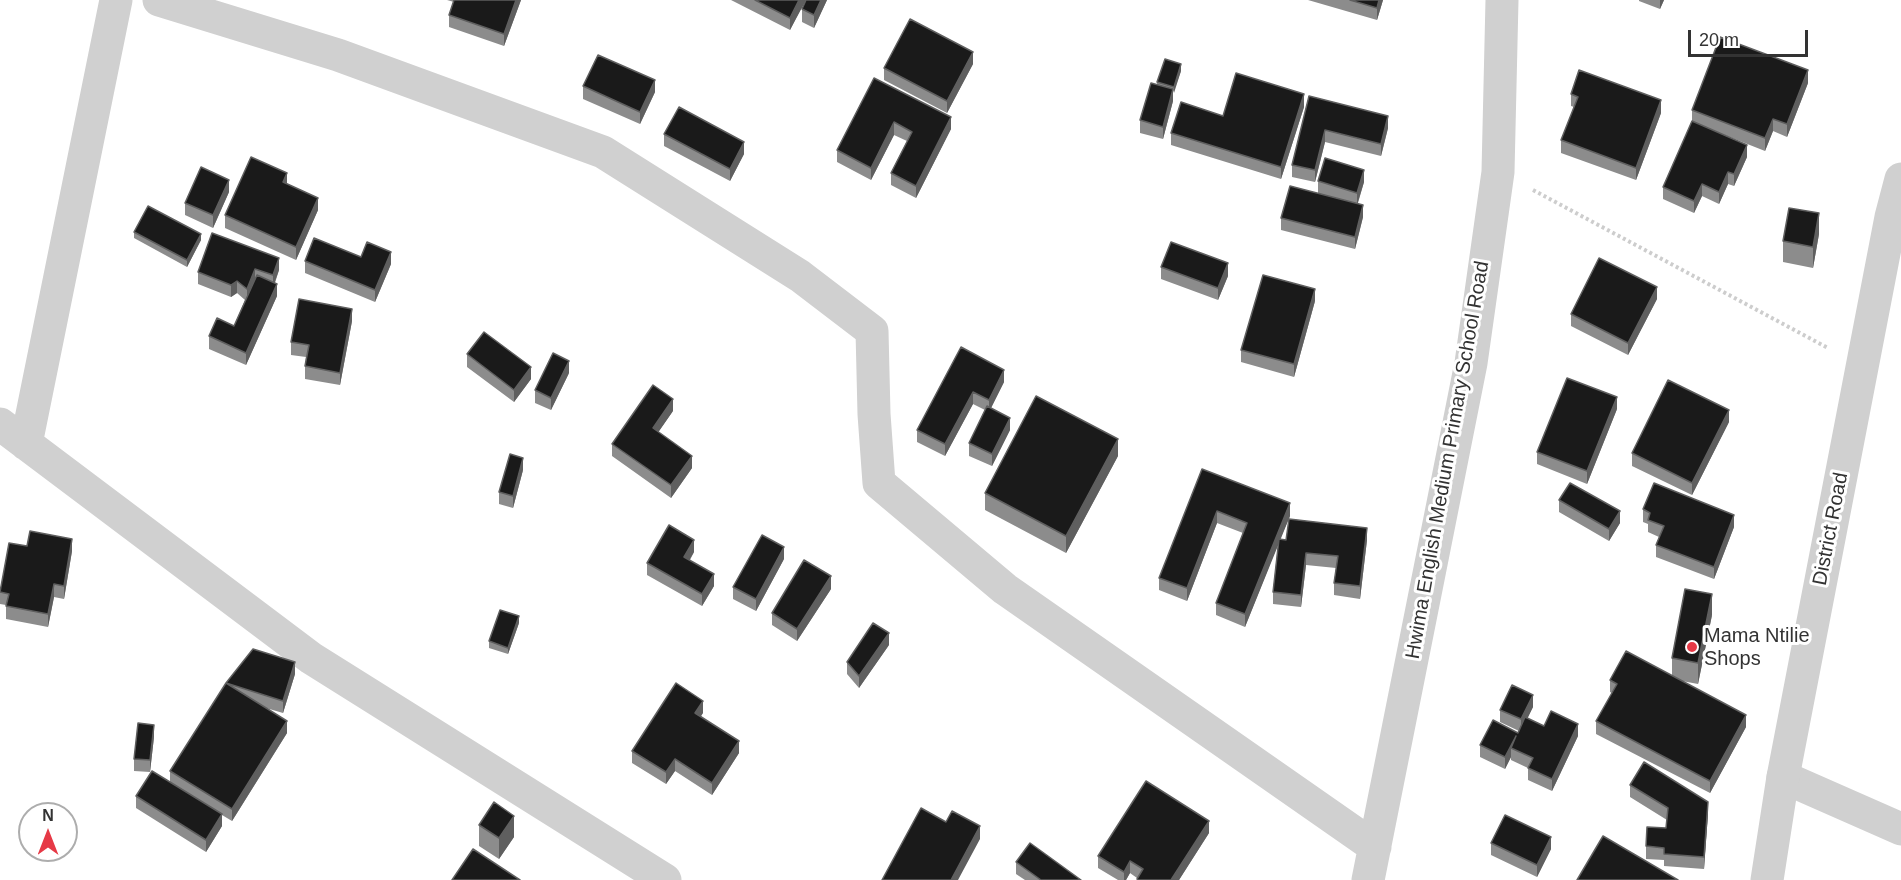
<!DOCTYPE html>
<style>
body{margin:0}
#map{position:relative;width:1901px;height:880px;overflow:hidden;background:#fff;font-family:Helvetica,sans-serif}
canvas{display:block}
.north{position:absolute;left:18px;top:802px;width:60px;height:60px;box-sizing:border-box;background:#fff;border:2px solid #adadad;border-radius:50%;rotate:0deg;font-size:16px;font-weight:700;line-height:24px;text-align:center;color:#333}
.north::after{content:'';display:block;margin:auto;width:21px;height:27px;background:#e63946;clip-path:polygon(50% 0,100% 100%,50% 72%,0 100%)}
.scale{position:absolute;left:1688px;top:30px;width:120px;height:27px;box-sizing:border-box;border:3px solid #333;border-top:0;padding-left:8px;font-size:18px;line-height:21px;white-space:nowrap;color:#333;-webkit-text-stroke:4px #fff;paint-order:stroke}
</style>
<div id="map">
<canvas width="1901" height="880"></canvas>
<div class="north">N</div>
<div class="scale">20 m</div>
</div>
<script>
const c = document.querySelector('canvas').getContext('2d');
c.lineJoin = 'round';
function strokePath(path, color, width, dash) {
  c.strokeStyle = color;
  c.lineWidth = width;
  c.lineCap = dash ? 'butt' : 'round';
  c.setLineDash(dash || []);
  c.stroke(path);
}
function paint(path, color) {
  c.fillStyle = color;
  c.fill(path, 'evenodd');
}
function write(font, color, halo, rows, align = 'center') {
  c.font = font + ' Helvetica,sans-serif';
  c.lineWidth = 6;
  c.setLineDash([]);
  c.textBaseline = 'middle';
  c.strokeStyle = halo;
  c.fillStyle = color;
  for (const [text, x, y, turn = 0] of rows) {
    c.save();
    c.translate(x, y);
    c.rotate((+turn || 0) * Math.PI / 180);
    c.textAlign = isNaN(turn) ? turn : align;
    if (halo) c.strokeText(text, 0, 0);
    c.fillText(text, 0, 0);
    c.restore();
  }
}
strokePath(new Path2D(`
 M1533 190 1828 348`), '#cdcdcd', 4, [3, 3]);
strokePath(new Path2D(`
 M159 0 338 55 603 152 800 276 872 331 874 414 879 483 1005 589 1375 847
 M0 424 311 658 665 880
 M26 444 116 0
 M1783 777 1901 829
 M1368 880 1471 363 1498 172 1502 0`), '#d0d0d0', 33);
strokePath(new Path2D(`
 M1767 880 1783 777 1891 217 1901 179`), '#d0d0d0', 33);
paint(new Path2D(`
 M447 0H521L504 46 449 27V15L454 2Z
 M731 0H805L790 30Z
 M806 0H827L814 28 802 22V9Z
 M1308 0H1383L1377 20Z
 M1639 0H1664L1660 9 1639 1Z
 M973 64 947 113 884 80V68Z
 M1181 71 1173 93V101L1163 139 1140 133V120L1157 85V82Z
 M874 78 951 129 916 198 891 185V173L907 141 894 135 871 180 837 162V150Z
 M1808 83 1787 137 1773 131 1765 151 1722 134 1747 157 1734 186 1728 184 1719 204 1702 196 1694 213 1663 199V187L1692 121V110Z
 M583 86 655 92 640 124 583 99Z
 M1571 94 1661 113 1636 180 1561 153V140L1574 107 1571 106Z
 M1309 96 1388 128 1381 156 1325 142 1315 182 1292 177V165Z
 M1304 107 1281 179 1171 145V133L1223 116Z
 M664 134 744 154 730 181 664 146Z
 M1318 181 1364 182 1358 203 1363 217 1355 249 1281 230V218L1318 193Z
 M287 184 318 210 296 260 225 228V215Z
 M229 192 213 228 185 215V203Z
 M134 232 201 240 187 267 134 238Z
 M212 233 279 270 275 283 277 296 246 365 209 349V336L234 326 245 300 237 293 231 297 198 284V272Z
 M1819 234 1813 268 1783 262V241Z
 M361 257 391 264 375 302 305 273V261Z
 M1161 267 1228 276 1218 300 1161 279Z
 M1657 299 1628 355 1571 326V314Z
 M1315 301 1294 377 1241 362V350Z
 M352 321 340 385 305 379V366L306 357 291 355V342Z
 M961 347 1004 382 991 408 1010 430 992 466 969 456V443L985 410 973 404 945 456 917 442V430Z
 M467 354 531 379 514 402 467 367Z
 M569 373 551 410 535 403V390Z
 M1617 409 1587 484 1537 464V452Z
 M673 411 658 432 692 468 671 498 612 456V444Z
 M1729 422 1692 495 1632 466V453Z
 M1118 456 1066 553 985 510V493Z
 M1202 469 1290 516 1280 539 1367 540 1360 599 1334 595V583L1336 568 1306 565 1301 607 1273 604V592L1278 544 1245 627 1216 615V603L1243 533 1217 523 1187 601 1159 590V578Z
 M523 470 513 508 499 504V492Z
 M1559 500 1620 523 1609 541 1559 512Z
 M1643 509 1734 527 1714 579 1656 557V545L1659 537 1648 532V524L1643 522Z
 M27 546 72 551 64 599 54 597 48 627 6 619V605L0 604V588Z
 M694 552 690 560 714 586 702 606 647 575V563Z
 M784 559 756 611 733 599V587Z
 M831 589 797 641 772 625V613Z
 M1712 615 1698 684 1682 681 1746 727 1710 793 1596 734V721L1612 693 1610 692V680L1672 676V658Z
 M519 623 508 654 489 648V641Z
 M889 645 859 688 847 674V662Z
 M295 674 283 713 266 708 287 733 232 821 222 815V826L206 852 136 808V796L170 782V771L226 683Z
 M1533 707 1527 718 1544 726 1578 736 1552 791 1528 780V768L1511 760V757L1505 769 1480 757V745L1518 733 1519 731 1500 722V710Z
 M703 713 701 716 739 753 712 795 675 771 666 784 632 763V751Z
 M154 737 150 772 134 771V759Z
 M1630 785 1708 814 1704 869 1664 866V860L1646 859V846L1666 828 1667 820 1630 797Z
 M479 825 514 837 499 859 479 846Z
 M1209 833 1179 880H1137V878L1130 873 1126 880H1118L1098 868V856Z
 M1491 843 1551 849 1537 877 1491 855Z
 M1016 862 1081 880H1025L1016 874Z`), '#8c8c8c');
paint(new Path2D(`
 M516 0H521L504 46V34Z
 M799 0H805V2L790 30V18Z
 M821 0H827L814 28V15Z
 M1379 0H1383L1377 20V8Z
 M1660 0H1664L1660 9Z
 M973 52V64L947 113V101Z
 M1181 64V71L1174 93V87Z
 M1808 70V83L1787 137V124Z
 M655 80V92L640 124V112Z
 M1173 89V101L1163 139V127Z
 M1304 94V107L1281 179V167Z
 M1661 100V113L1636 180V168Z
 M1388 116V128L1381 156V144Z
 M951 117V129L916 198V186Z
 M1773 119V131L1765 151V138Z
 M894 122V135L871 180V168Z
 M1325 130V142L1315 182V170Z
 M744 142V154L730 181V169Z
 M1747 145V157L1734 186V174Z
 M1364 170V182L1357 205V193Z
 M1728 172V184L1719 204V192Z
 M287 173V185L283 182Z
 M229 180V192L213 228V215Z
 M1702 184V196L1694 213V201Z
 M318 198V210L296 260V247Z
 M1363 205V217L1355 249V237Z
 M1819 213V234L1813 268V247Z
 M201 234V240L187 267V260Z
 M391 252V264L375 302V290Z
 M279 258V270L273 287V275Z
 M1228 263V276L1218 300V288Z
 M255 269V281L247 301V289Z
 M237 281V293L231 297V285Z
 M277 284V296L246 365V353Z
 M1657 287V299L1628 355V343Z
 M1315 289V301L1294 377V364Z
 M352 309V321L340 385V373Z
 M569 361V373L551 410V398Z
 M531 367V379L514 402V390Z
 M1004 370V382L989 412V400Z
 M973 392V404L945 456V444Z
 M1617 397V409L1587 484V471Z
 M673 399V411L653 440V428Z
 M1729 410V422L1692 495V483Z
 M1010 418V430L992 466V454Z
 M1118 439V456L1066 553V536Z
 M692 456V468L671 498V485Z
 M523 458V470L513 508V496Z
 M1290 503V516L1245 627V614Z
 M1217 511V523L1187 601V588Z
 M1620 511V523L1609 541V529Z
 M1734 515V527L1714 579V567Z
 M1367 528V540L1360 599V586Z
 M72 539V551L64 599V586Z
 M694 540V552L684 569V557Z
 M784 547V559L756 611V599Z
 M1306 553V565L1301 607V595Z
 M714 574V586L702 606V594Z
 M831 576V589L797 641V629Z
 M54 584V597L48 627V614Z
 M1712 594V615L1698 684V663Z
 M519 616V623L508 654V648Z
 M889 633V645L859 688V676Z
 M295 662V674L283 713V701Z
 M1533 695V707L1521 732V719Z
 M703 701V713L695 725V713Z
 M1746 715V727L1710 793V781Z
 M287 721V733L232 821V809Z
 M1578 724V736L1552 791V779Z
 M154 725V737L150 772V760Z
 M1516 736 1511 748V757L1505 769V757Z
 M739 741V753L712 795V783Z
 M675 759V771L666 784V772Z
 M1708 802V814L1704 869V857Z
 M222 814V826L206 852V840Z
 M514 816V837L499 859V838Z
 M1209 821V833L1179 880H1171Z
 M980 826V839L958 880H951Z
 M1551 837V849L1537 877V865Z
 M1130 861V873L1126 880H1124V872Z`), '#5f5f5f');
const building = new Path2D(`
 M454 0H516L504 34 449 15Z
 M755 0H799L790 18Z
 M806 0H821L814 15 802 9Z
 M1350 0H1379L1377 8Z
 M910 19 973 52 947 101 884 68Z
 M1720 37 1808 70 1787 124 1773 119 1765 138 1692 110Z
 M598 55 655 80 640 112 583 86Z
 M1165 59 1181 64 1174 87 1157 82Z
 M1579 70 1661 100 1636 168 1561 140 1578 97 1571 94Z
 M1236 73 1304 94 1281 167 1171 133 1181 102 1223 116Z
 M874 78 951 117 916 186 891 173 912 132 894 122 871 168 837 150Z
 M1151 83 1173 89 1163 127 1140 120Z
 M1309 96 1388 116 1381 144 1325 130 1315 170 1292 165Z
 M679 107 744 142 730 169 664 134Z
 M1692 121 1747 145 1734 174 1728 172 1719 192 1702 184 1694 201 1663 187Z
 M251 157 287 173 283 182 318 198 296 247 225 215Z
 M1325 158 1364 170 1357 193 1318 181Z
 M201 167 229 180 213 215 185 203Z
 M1290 186 1363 205 1355 237 1281 218Z
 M148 206 201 234 187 260 134 232Z
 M1789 208 1819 213 1813 247 1783 241Z
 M212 233 279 258 273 275 255 269 247 289 237 281 231 285 198 272Z
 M314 238 361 257 367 242 391 252 375 290 305 261Z
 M1171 242 1228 263 1218 288 1161 267Z
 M1599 258 1657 287 1628 343 1571 314Z
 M257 275 277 284 246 353 209 336 217 318 234 326Z
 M1263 275 1315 289 1294 364 1241 350Z
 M299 299 352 309 340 373 305 366 309 345 291 342Z
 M484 332 531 367 514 390 467 354Z
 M961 347 1004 370 989 400 973 392 945 444 917 430Z
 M553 353 569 361 551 398 535 390Z
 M1567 378 1617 397 1587 471 1537 452Z
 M1668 380 1729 410 1692 483 1632 453Z
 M653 385 673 399 653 428 692 456 671 485 612 444Z
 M1036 396 1118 439 1066 536 985 493Z
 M987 406 1010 418 992 454 969 443Z
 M510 454 523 458 513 496 499 492Z
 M1202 469 1290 503 1245 614 1216 603 1247 523 1217 511 1187 588 1159 578Z
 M1570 483 1620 511 1609 529 1559 500Z
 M1654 483 1734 515 1714 567 1656 545 1664 526 1648 520 1650 513 1643 509Z
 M1289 519 1367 528 1360 586 1334 583 1338 556 1306 553 1301 595 1273 592 1279 539 1286 540Z
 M669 525 694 540 684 557 714 574 702 594 647 563Z
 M30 531 72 539 64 586 54 584 48 614 6 606 9 594 0 592 9 543 27 546Z
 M762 535 784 547 756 599 733 587Z
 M804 560 831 576 797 629 772 613Z
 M1685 589 1712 594 1698 663 1672 658Z
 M500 610 519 616 508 648 489 641Z
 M873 623 889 633 859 676 847 662Z
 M253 649 295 662 283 701 226 683 287 721 232 809 170 771 226 683Z
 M1626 651 1746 715 1710 781 1596 721 1617 684 1610 680Z
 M676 683 703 701 695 713 739 741 712 783 675 759 666 772 632 751Z
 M1512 685 1533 695 1521 719 1500 710Z
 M1551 711 1578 724 1552 779 1528 768 1533 758 1511 748 1516 736 1505 757 1480 745 1493 720 1518 733 1525 717 1544 726Z
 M138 723 154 725 150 760 134 759Z
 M1644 762 1708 802 1704 857 1664 854V848L1646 846 1647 827 1666 828 1668 808 1630 785Z
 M152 771 222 814 206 840 136 796Z
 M1146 781 1209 821 1171 880H1138L1137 879 1143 869 1130 861 1124 872 1098 856Z
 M494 802 514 816 499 838 479 825Z
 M921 808 946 822 952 811 980 826 951 880H882Z
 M1505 815 1551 837 1537 865 1491 843Z
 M1603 836 1678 880H1577Z
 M1030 843 1081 880H1041L1016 862Z
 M473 849 520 880H452Z`);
paint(building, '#1a1a1a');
strokePath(building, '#5f5f5f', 1.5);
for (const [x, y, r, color] of [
 [1692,647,6,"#e63946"]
]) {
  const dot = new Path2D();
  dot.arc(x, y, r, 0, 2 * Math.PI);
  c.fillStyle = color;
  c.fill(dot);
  strokePath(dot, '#fff', 2);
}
write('20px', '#333', '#fff', [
 ["Hwima English Medium Primary School Road",1448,460,-80],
 ["District Road",1831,529,-79]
]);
write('20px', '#333', '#fff', [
 ["Mama Ntilie",1704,636],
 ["Shops",1704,659]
], 'left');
</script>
